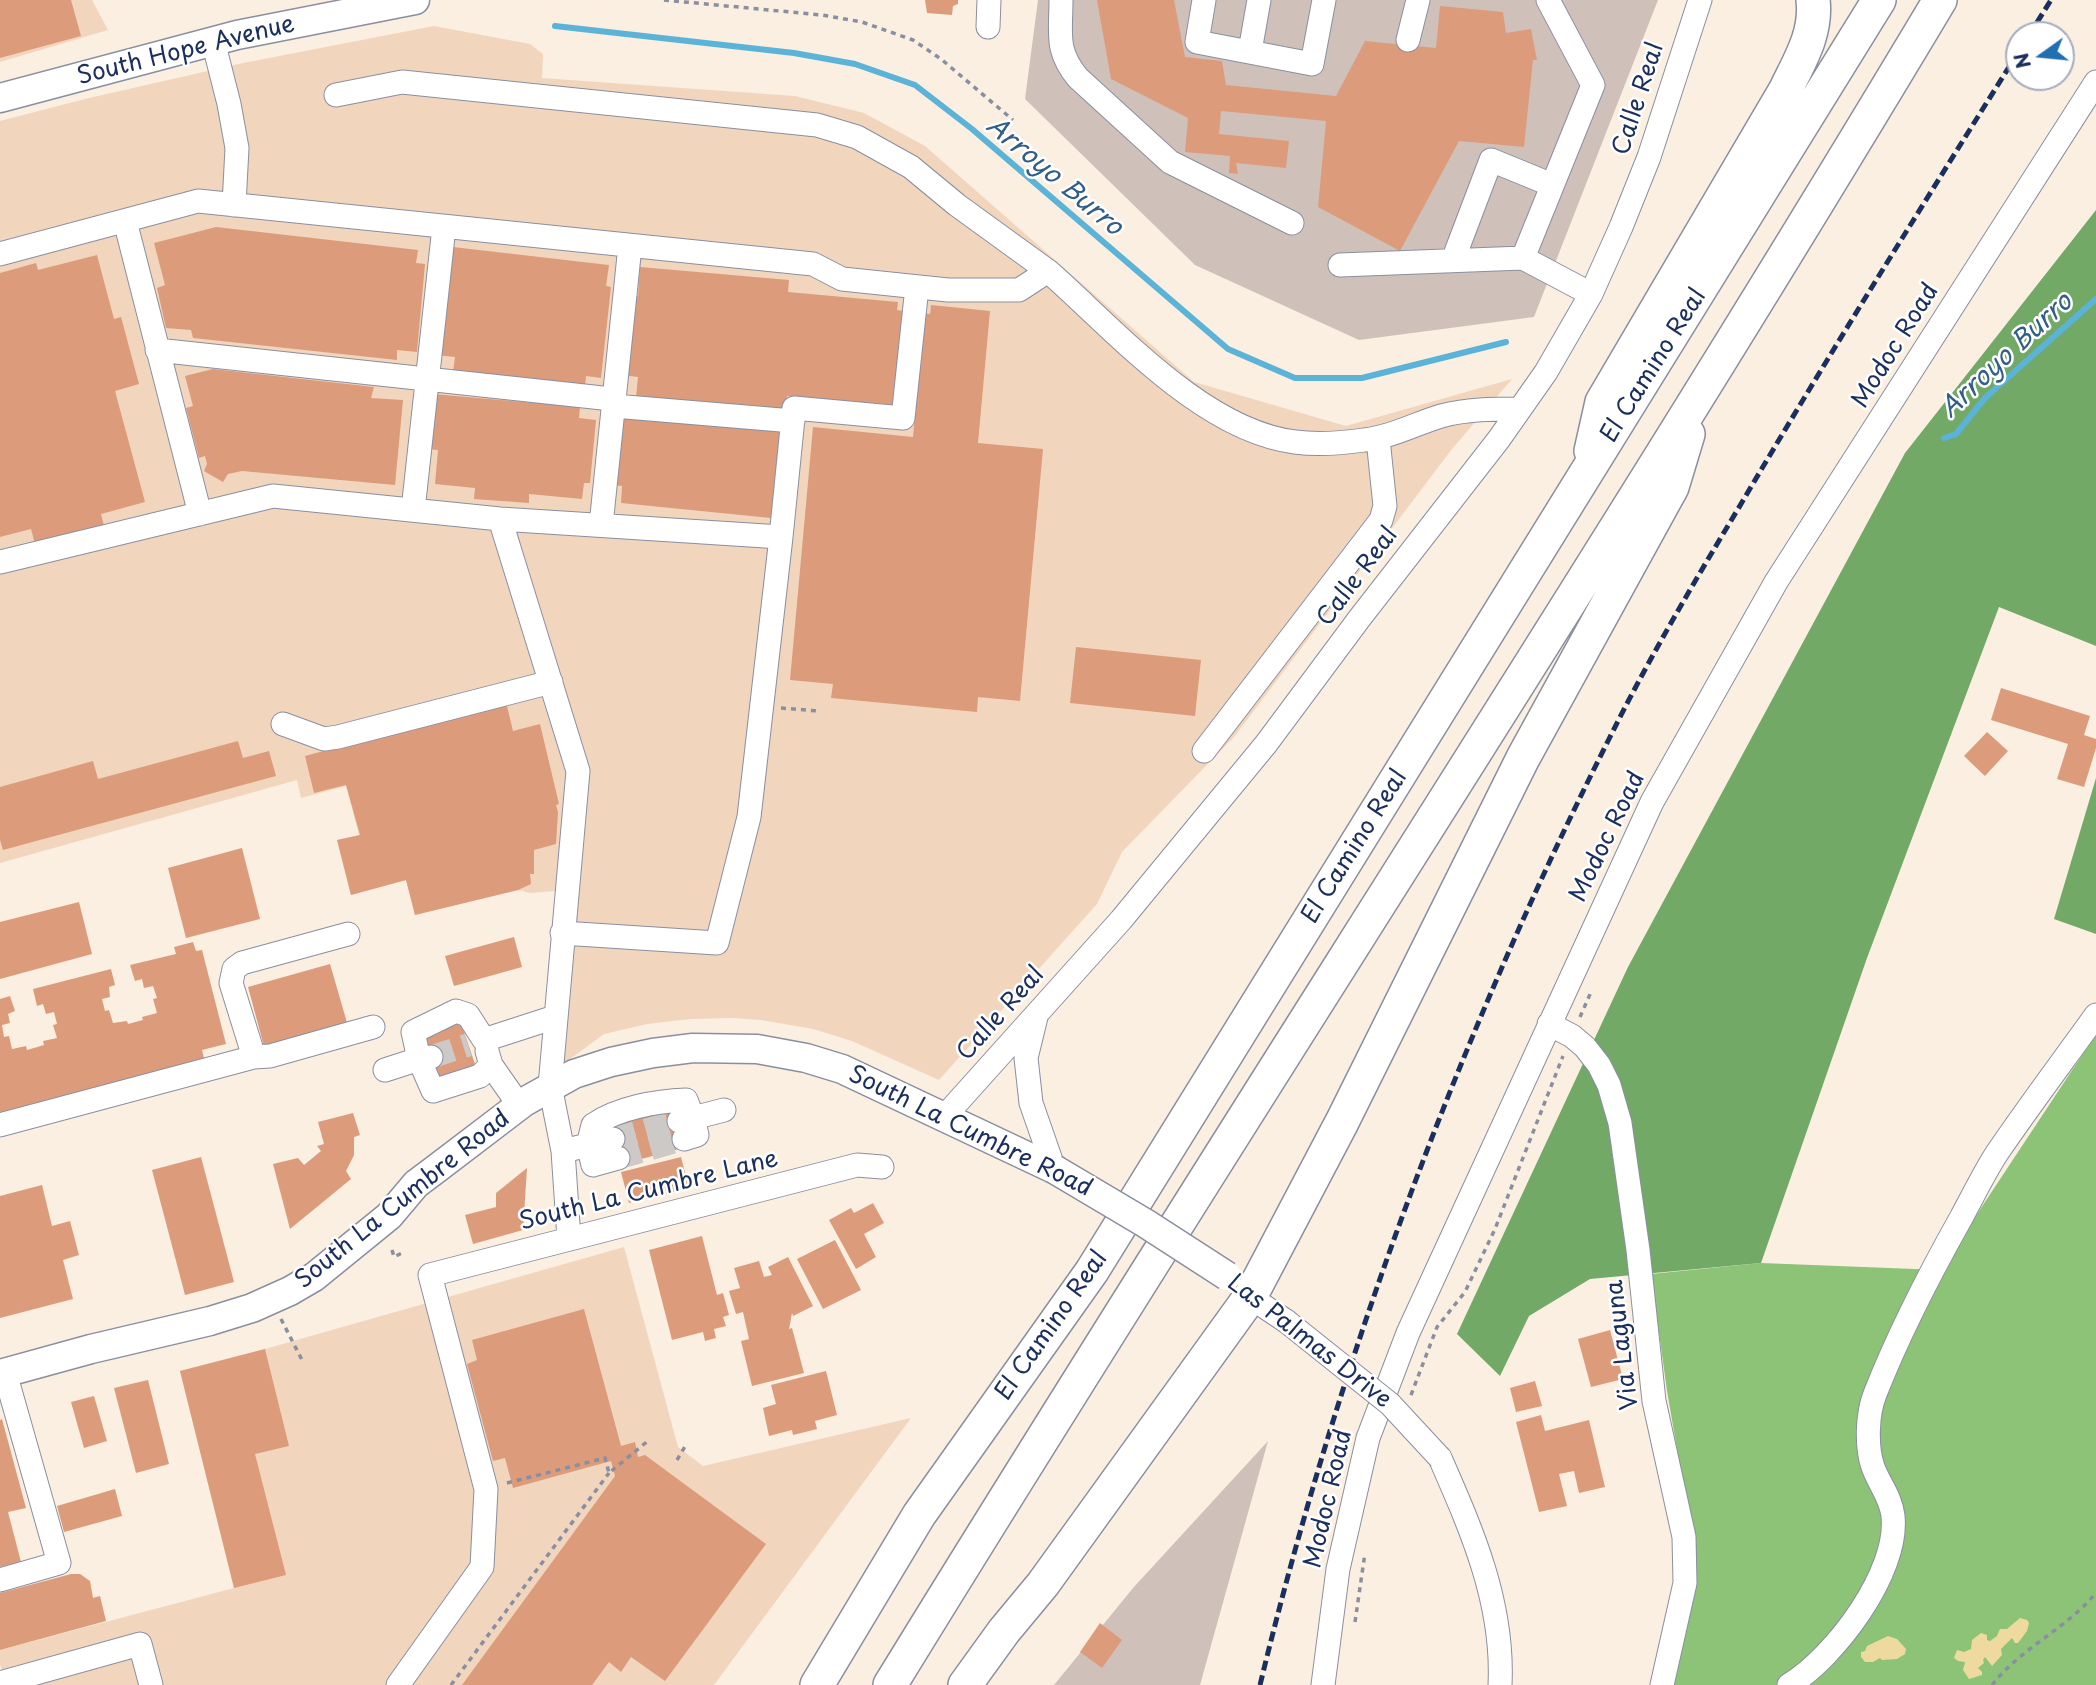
<!DOCTYPE html>
<style>
body{margin:0}
#map{position:relative;width:2096px;height:1685px;overflow:hidden;background:#faefe1;font-family:"Playpen Sans",sans-serif}
canvas{display:block}
.north{position:absolute;left:2005px;top:21px;width:70px;height:70px;box-sizing:border-box;background:#fff;border:2px solid #a4acbf;border-radius:50%;rotate:255deg;font-size:19px;font-weight:700;line-height:28px;text-align:center;color:#1b2f5e}
.north::after{content:'';display:block;margin:auto;width:24px;height:32px;background:#1f6fb2;clip-path:polygon(50% 0,100% 100%,50% 72%,0 100%)}
</style>
<div id="map">
<canvas width="2096" height="1685"></canvas>
<div class="north">N</div>
</div>
<script>
const c = document.querySelector('canvas').getContext('2d');
c.lineJoin = 'round';
function paint(path, color) {
  c.fillStyle = color;
  c.fill(path, 'evenodd');
}
function strokePath(path, color, width, dash) {
  c.strokeStyle = color;
  c.lineWidth = width;
  c.lineCap = dash ? 'butt' : 'round';
  c.setLineDash(dash || []);
  c.stroke(path);
}
function write(font, color, halo, rows, align = 'center') {
  c.font = font + ' "Playpen Sans",sans-serif';
  c.lineWidth = 5;
  c.setLineDash([]);
  c.textBaseline = 'middle';
  c.strokeStyle = halo;
  c.fillStyle = color;
  for (const [text, x, y, turn = 0] of rows) {
    c.save();
    c.translate(x, y);
    c.rotate((+turn || 0) * Math.PI / 180);
    c.textAlign = isNaN(turn) ? turn : align;
    if (halo) c.strokeText(text, 0, 0);
    c.fillText(text, 0, 0);
    c.restore();
  }
}
paint(new Path2D(`
 M0 0H92L108 30 0 62Z
 M434 26 530 44 543 54 542 78 795 96 864 113 925 146 1194 382 1346 426 1512 379 1452 449 1234 737 1122 852 1097 904 939 1080 852 1041 813 1029 761 1020 733 1018 691 1019 647 1024 604 1034 551 1073 566 890 530 893 518 890 415 915 406 880 351 895 337 840 359 835 346 786 301 798 297 780 0 863V121L89 98 243 63Z
 M624 1247 678 1447 703 1466 911 1418 714 1685H6L0 1664V1650L234 1588 180 1371 265 1349Z`), '#f2d5bd');
paint(new Path2D(`
 M1038 0H1658L1534 317 1359 340 1195 265 1025 99Z
 M1268 1441 1200 1685H1054L1133 1588Z`), '#cfc1ba');
paint(new Path2D(`
 M2096 1034V1685H1672L1691 1530 1667 1391 1651 1274 1761 1263 1940 1270Z`), '#8dc376');
paint(new Path2D(`
 M2096 210V646L1999 607 1867 958 1761 1263 1590 1279 1529 1316 1500 1376 1457 1334 1628 967 1905 453Z
 M2096 778V934L2054 919Z`), '#72a967');
paint(new Path2D(`
 M2020 1618 2027 1620 2029 1623 2027 1631 2018 1643H2015L2012 1638 2001 1649 2002 1655 1992 1666 1985 1657 1983 1660 1984 1663 1978 1668 1982 1672V1675L1969 1679 1963 1670 1965 1662 1958 1661 1954 1658 1957 1650 1964 1652 1971 1649 1972 1640 1981 1633 1987 1635V1640L1990 1641 1997 1636 2000 1629H2007Z
 M1888 1636 1897 1639 1906 1649 1905 1654 1897 1659 1882 1660 1880 1658 1873 1662H1865L1861 1657V1652L1865 1651 1867 1646Z`), '#eeda9e');
strokePath(new Path2D(`
 M555 26 794 53 855 64 915 85 972 129 1228 349 1295 378H1362L1506 342
 M1944 438 1956 434 1985 398 2096 299`), '#5bb3d8', 6);
paint(new Path2D(`
 M0 0H71L81 36 0 58Z
 M925 0H958V4L953 6 952 15 927 13Z
 M1097 0H1174L1185 57 1222 61 1226 85 1336 96 1365 41 1436 48 1440 6 1503 12 1506 33 1531 29 1537 60H1533L1524 147 1459 141 1400 251 1318 207 1326 121 1221 111 1219 134 1289 141 1286 168 1236 163 1238 174 1229 173 1230 156 1185 152 1188 118 1111 79Z
 M216 227 418 250 416 263 425 264 417 352 397 350V360L193 338 191 330 166 328 157 288 165 285 154 243Z
 M453 247 609 265 606 286 611 287 601 378 586 376 585 387 453 372 455 357 435 355Z
 M97 255 114 319 121 317 139 384 115 391 145 502 101 514 104 526 35 544 31 529 0 537V273L36 263 38 270Z
 M640 267 789 280 788 292 898 302 897 310 904 311 895 405 787 396 786 410 636 397 638 377 621 375 628 295 638 296Z
 M931 305 990 311 978 443 1043 449 1020 701 978 697 977 712 831 698 833 684 790 680 813 427 913 437 924 313 930 314Z
 M213 369 374 387 371 398 403 400 395 485 242 471 228 474 223 482 204 471 207 464 205 456 199 458 186 408 193 406 185 376Z
 M433 394 580 407 579 418 596 420 590 483H584L582 499 529 494V503L474 499 475 488 435 484 438 450 428 449Z
 M620 415 783 431 775 511 772 510 771 518 621 503 622 486 613 485Z
 M1076 647 1201 660 1195 716 1070 703Z
 M2001 688 2090 716 2084 735 2096 739V748L2084 787 2057 779 2068 744 1991 720Z
 M506 702 513 731 540 724 559 804 556 805 558 812 556 844 534 850V874H530L531 884 518 890 415 915 406 880 351 895 337 840 360 835 346 785 314 793 305 756Z
 M1987 732 2008 751 1985 776 1964 756Z
 M238 741 243 758 269 751 276 776 3 850 0 840V787L93 761 98 779Z
 M242 848 260 919 186 938 168 868Z
 M79 902 92 954 0 979V922Z
 M514 937 522 967 454 986 445 956Z
 M193 942 196 951 202 950 226 1044 202 1050 205 1062 0 1115V999L10 996 15 1011 8 1014 10 1023 2 1025 4 1037 9 1036 12 1049 26 1046 27 1050 44 1045 43 1041 57 1038 53 1025 57 1024 54 1012 46 1014 43 1004 37 1006 33 989 111 969 115 985 109 987 110 997 102 999 105 1011 109 1010 113 1023 127 1021 128 1024 143 1020 142 1017 157 1013 153 999 157 998 153 986 144 988 142 979 135 981 130 965 176 954 174 947Z
 M330 964 348 1026 265 1050 248 987Z
 M460 1020 477 1070 439 1083 423 1032Z
 M674 1104 686 1147 619 1165 609 1122Z
 M353 1113 360 1135 354 1137V1155L346 1171 351 1179 290 1229 273 1164 298 1158 304 1165 321 1151 317 1146 324 1144 318 1122Z
 M201 1157 234 1282 185 1295 152 1170Z
 M681 1157 689 1188 629 1203 621 1172Z
 M527 1168 523 1230 473 1244 465 1215 496 1207V1193Z
 M42 1185 52 1226 70 1221 79 1255 63 1260 73 1299 0 1318V1196Z
 M873 1203 884 1223 864 1234 876 1257 856 1269 829 1220 851 1208 854 1213Z
 M702 1236 717 1295 723 1293 729 1315 723 1317 726 1326 714 1329 716 1338 705 1341 703 1332 672 1340 649 1250Z
 M835 1240 861 1290 823 1309 797 1259Z
 M788 1257 813 1306 793 1316 792 1313 789 1329 792 1328 804 1373 752 1386 741 1341 749 1339 743 1312 736 1314 729 1291 740 1288 734 1268 759 1261 764 1277 772 1275 768 1267Z
 M584 1309 621 1446 635 1442 638 1457 645 1455 766 1544 665 1681 631 1657 621 1672 609 1662 592 1685H462L615 1476 611 1461 513 1488 505 1458 493 1461 467 1364 477 1360 472 1340Z
 M1610 1330 1623 1379 1591 1387 1578 1339Z
 M265 1349 289 1446 255 1454 286 1575 234 1588 180 1371Z
 M826 1371 837 1415 815 1421 817 1429 793 1435 792 1430 769 1436 763 1408 776 1404 771 1385Z
 M148 1380 169 1464 136 1473 114 1388Z
 M1535 1381 1542 1406 1516 1412 1510 1388Z
 M94 1396 107 1441 84 1448 71 1402Z
 M1541 1415 1545 1431 1589 1420 1605 1487 1579 1493 1574 1471 1559 1474 1567 1506 1539 1512 1516 1422Z
 M2 1419 26 1508 8 1512 21 1562 0 1567V1420Z
 M115 1489 122 1516 64 1532 57 1506Z
 M71 1574H80L90 1581 93 1598 100 1596 106 1621 0 1650V1593Z
 M1100 1623 1122 1640 1102 1668 1080 1652Z`), '#dc9c7b');
strokePath(new Path2D(`
 M431 1057 468 1045
 M613 1139 679 1121
 M618 1158 684 1139`), '#cdc9c7', 23, [23, 11]);
const minor = new Path2D(`
 M1061 0C1061 34 1055 50 1078 78L1170 162 1292 223
 M1204 0 1197 42 1312 64 1324 0
 M1548 0 1593 85 1523 258 1591 294
 M988 27 989 0
 M1408 40 1418 0
 M213 41 229 104 237 148 234 205
 M1250 51 1259 0
 M336 95 402 82 817 125 857 137 911 167 957 205 1048 271
 M125 221 200 514
 M0 254 198 201 813 264 842 279 948 290H1019L1048 271C1115 330 1203 431 1295 442 1317 445 1343 443 1364 440 1391 437 1415 424 1441 416 1466 409 1494 409 1520 409
 M1453 260 1491 160 1552 185
 M1340 265 1523 258
 M157 350 612 399
 M614 406 793 421
 M413 510 444 227
 M500 519 578 771 550 1086 563 1151
 M601 525 630 246
 M781 537 794 408 903 418 917 287
 M0 562 273 496 500 519 781 537 749 817 717 943 562 933
 M283 724 324 739 338 737 551 682
 M1204 751 1381 520 1385 506 1378 439
 M348 934 242 963 234 969 231 983 254 1057 270 1056 373 1027
 M1036 1017 1026 1058 1031 1103 1054 1169
 M1549 1024 1572 1036 1585 1047 1599 1065 1609 1085 1620 1123 1638 1250 1654 1401 1684 1537 1685 1583 1662 1685
 M487 1051 491 1065 519 1105
 M431 1057 419 1059 433 1091 480 1076 491 1065
 M385 1070 419 1059 413 1032 456 1011 468 1015 484 1040 555 1017
 M945 1116 1121 920 1266 744 1359 619 1499 439 1546 372 1591 294 1621 227 1649 157 1700 0
 M0 1125 254 1057
 M613 1139 588 1145 593 1165 618 1158
 M684 1139 697 1135 693 1118 724 1110
 M569 1239 563 1151 588 1145 593 1125C618 1108 656 1101 686 1100L693 1118 679 1121
 M1250 1297 1286 1321
 M1440 1458C1472 1531 1504 1603 1500 1685
 M0 1580 59 1563 5 1373
 M0 1683 140 1644 151 1685
 M398 1685 482 1567 486 1489 430 1275 857 1165 882 1167
 M1323 1685 1338 1569 1368 1438 1408 1333 1652 802 1776 582 2096 82
 M1789 1685C1835 1657 1899 1572 1893 1516 1891 1497 1879 1484 1873 1467 1866 1447 1867 1414 1875 1394 1899 1333 1929 1275 1961 1218 1973 1196 1984 1173 1997 1153 2029 1106 2063 1061 2096 1015`);
const major = new Path2D(`
 M0 98 237 35 415 0
 M0 1374 91 1349 210 1321 252 1308 290 1291 314 1277 389 1216 416 1184 436 1169 524 1102 574 1074 611 1062 653 1053 693 1048 757 1049 806 1058 842 1069 1054 1169`);
const highway = new Path2D(`
 M1591 451 1602 402 1786 89C1800 60 1817 33 1813 0
 M817 1685 919 1515 1092 1271 1879 0
 M890 1685C1236 1121 1600 568 1940 0
 M965 1685 1004 1631 1043 1584 1250 1297 1342 1122 1523 758 1672 487 1688 434`);
strokePath(minor, '#8a8fa0', 25);
strokePath(major, '#8a8fa0', 31);
strokePath(highway, '#8a8fa0', 36);
strokePath(new Path2D(`
 M664 0 822 15 862 22 913 40 941 59 1013 120
 M781 708 818 711
 M1580 1017 1591 992
 M392 1250 394 1257 402 1253
 M281 1319 302 1360
 M1411 1395 1437 1327 1465 1292 1495 1229 1563 1056
 M677 1460 687 1443
 M507 1483 605 1458 609 1473 649 1440
 M1355 1622 1365 1553
 M451 1685 609 1473
 M1992 1685C2021 1648 2066 1629 2096 1593`), '#8a8fa0', 3.5, [5, 5]);
strokePath(minor, '#fff', 23);
strokePath(major, '#fff', 28);
strokePath(highway, '#fff', 33);
strokePath(new Path2D(`
 M2029 35 2051 0
 M1260 1685C1339 1359 1458 1039 1609 739 1648 660 1693 584 1738 509 1829 354 1924 203 2019 51`), '#1b2f5e', 5, [10, 5]);
const minorBridge = new Path2D(`
 M1286 1321 1390 1404 1440 1458`);
const majorBridge = new Path2D(`
 M1054 1169 1145 1223 1227 1276`);
strokePath(minorBridge, '#8a8fa0', 25, []);
strokePath(majorBridge, '#8a8fa0', 31, []);
strokePath(minorBridge, '#fff', 23);
strokePath(majorBridge, '#fff', 28);
write('24px', '#1b2f5e', '#fff', [
 ["South Hope Avenue",186,51,-14],
 ["Calle Real",1639,99,-72],
 ["Modoc Road",1896,346,-58],
 ["El Camino Real",1654,366,-58],
 ["Calle Real",1358,577,-53],
 ["Modoc Road",1608,837,-64],
 ["El Camino Real",1355,847,-58],
 ["Calle Real",1001,1014,-48],
 ["South La Cumbre Road",970,1132,26],
 ["South La Cumbre Lane",649,1191,-14],
 ["South La Cumbre Road",403,1200,-39],
 ["El Camino Real",1052,1326,-55],
 ["Las Palmas Drive",1309,1342,38],
 ["Via Laguna",1623,1345,-97],
 ["Modoc Road",1329,1499,-77]
]);
write('italic 26px', '#315d89', '#fff', [
 ["Arroyo Burro",1054,177,40],
 ["Arroyo Burro",2007,356,-43]
]);
</script>
